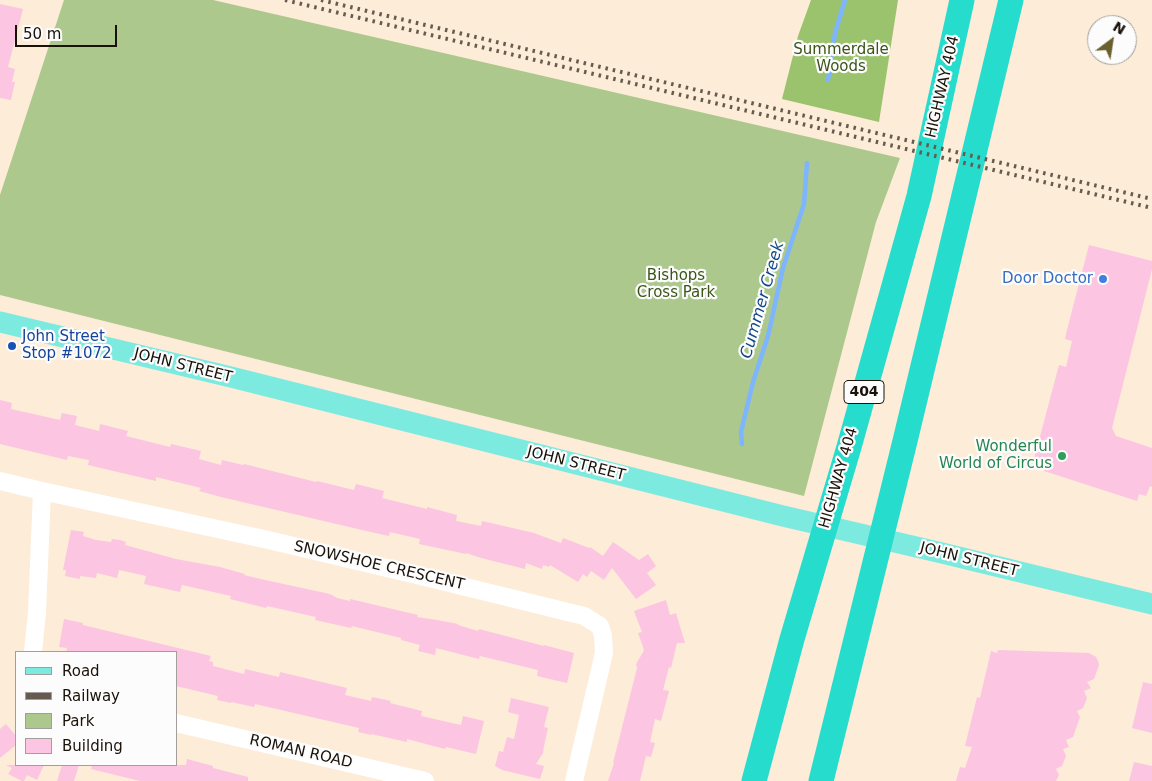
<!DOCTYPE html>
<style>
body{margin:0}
#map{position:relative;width:1152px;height:781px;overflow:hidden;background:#fdecd8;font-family:"DejaVu Sans",sans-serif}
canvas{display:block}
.legend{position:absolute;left:15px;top:651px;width:162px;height:115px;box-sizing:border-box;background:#fcfcfc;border:1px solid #a19e9b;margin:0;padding:6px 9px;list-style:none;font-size:15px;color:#191209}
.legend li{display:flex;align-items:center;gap:10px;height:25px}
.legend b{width:25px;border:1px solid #a19e9b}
.north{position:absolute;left:1087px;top:15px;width:50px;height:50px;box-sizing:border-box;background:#fcfcfc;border:1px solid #a19e9b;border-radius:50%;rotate:31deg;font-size:14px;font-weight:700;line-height:20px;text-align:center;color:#191209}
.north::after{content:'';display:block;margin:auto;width:18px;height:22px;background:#6a602d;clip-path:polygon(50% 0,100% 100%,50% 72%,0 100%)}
.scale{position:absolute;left:15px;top:25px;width:102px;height:22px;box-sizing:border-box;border:2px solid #191209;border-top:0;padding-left:6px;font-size:15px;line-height:18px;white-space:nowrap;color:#191209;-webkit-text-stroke:4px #fcfcfc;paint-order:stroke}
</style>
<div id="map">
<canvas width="1152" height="781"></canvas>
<ul class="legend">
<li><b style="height:6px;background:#7deae0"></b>Road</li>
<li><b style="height:6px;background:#655b4e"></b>Railway</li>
<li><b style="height:14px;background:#acc88d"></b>Park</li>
<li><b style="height:14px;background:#fcc5e2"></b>Building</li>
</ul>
<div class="north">N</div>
<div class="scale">50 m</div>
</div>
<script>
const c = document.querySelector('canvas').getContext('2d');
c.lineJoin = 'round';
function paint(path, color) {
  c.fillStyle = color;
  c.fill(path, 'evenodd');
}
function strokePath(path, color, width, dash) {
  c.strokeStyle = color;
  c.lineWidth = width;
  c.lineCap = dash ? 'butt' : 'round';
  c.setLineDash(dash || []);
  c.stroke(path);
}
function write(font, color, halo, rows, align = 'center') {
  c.font = font + ' "DejaVu Sans",sans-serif';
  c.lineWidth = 4.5;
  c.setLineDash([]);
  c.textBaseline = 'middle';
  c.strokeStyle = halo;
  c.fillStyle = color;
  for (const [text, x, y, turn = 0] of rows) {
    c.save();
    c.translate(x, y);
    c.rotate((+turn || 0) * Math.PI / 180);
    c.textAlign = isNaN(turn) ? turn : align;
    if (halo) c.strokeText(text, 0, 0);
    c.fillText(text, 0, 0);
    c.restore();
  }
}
paint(new Path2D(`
 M64 0H213L900 158 876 222 804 496 0 295V195Z`), '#acc88d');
paint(new Path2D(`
 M811 0H898L879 122 782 99 798 36Z`), '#9bc26c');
strokePath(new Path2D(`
 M828 80 835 33 845 0
 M742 444 741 432 753 382 768 336 783 268 804 204 807 163`), '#7db5ff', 4.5);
paint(new Path2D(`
 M0 4 23 9 8 67 15 69 12 82H15L11 100 0 98Z
 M1089 245 1152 261V269L1112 428 1116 436 1152 448V487L1150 486 1146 496 1139 494 1137 501 1044 471 1047 463 1034 459 1059 365 1066 367 1072 341 1065 339 1066 334Z
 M0 400 12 403 11 409 60 420 62 413 77 416 75 425 99 431 100 424 128 431 126 436 170 447 171 444 201 451 199 459 221 465 222 460 243 465 244 464 316 482 317 481 354 490 356 484 384 491 382 498 427 509V507L457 515 456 521 481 526 482 521 504 526 534 533 561 543 563 538 589 548 590 547 603 556 613 542 639 560 648 554 656 566 647 573 656 585 636 599 612 568 604 580 591 571 587 577 583 574 578 582 550 565 549 567 543 565 542 569 526 563 525 569 481 558 466 553V554L419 544 420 539 390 532 389 536 375 533 221 497 199 491 201 488 156 477V481L88 465 89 460 68 456 67 460 0 444Z
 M71 530 84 532 83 536 96 540 111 542 112 539 120 540 126 542 125 545 176 559 220 567 245 574 244 575 265 580 330 594 337 598 350 601V599L418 615 417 617 437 620 458 624V625L478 631 479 629 544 646V645L574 653 567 683 537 676 538 670 480 656 479 659 436 648 435 655 418 651 420 645 401 640V638L352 626 351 628 315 620 316 617 267 606 266 608 230 599 231 596 182 585 180 592 144 584 146 576 119 570 117 578 97 573 96 578 80 576V579L65 576 66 570H63Z
 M666 600 670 615 676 613 685 643H677L671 668 669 667 663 690 669 691 661 721 655 719 650 742 655 743 651 757 646 756 640 781H608L614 763H613L637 668 636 664 642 654 644 650 638 633 642 632 634 611Z
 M64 619 83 623V625L211 656 209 661 213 662V666L244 674 245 669 279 677 280 672 347 688 345 695 371 701 372 697 391 701 390 703 422 711 421 716 461 725 463 716 484 721 476 754 446 747 445 749 407 739V742L371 734V735L358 732 359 728 255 704 254 707 231 702V703L217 700 218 696 176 686V652H66L67 648 59 647Z
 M998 650 1089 653 1096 657 1098 661 1099 665 1094 679 1087 682 1091 688 1084 691 1087 698 1083 708 1077 711 1080 717 1073 737 1066 740 1069 747 1063 749 1066 756 1062 766 1056 769 1059 775 1056 781H956L960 767 965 768 972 747 965 746 977 697 980 698 991 651 997 653Z
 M1143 682 1152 684V733L1132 728Z
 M511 698 549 707 544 727 548 728 544 746 543 753 536 764 544 766 540 779 502 770 495 766 499 751 503 752 507 737 514 739 519 715 508 712Z
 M6 724 16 736V745L0 758V729Z
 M187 759 213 766V768L248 777V781H140L91 769 92 765H186Z
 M1134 762 1152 766V781H1129Z
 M6 765H44L37 780 27 775 24 781H22L8 774 12 768Z
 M62 765H79L74 781H57Z`), '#fcc5e2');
strokePath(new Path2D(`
 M0 481 42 491 264 539 425 577 584 616 600 626 603 636 604 653 574 781
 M33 652 37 612 42 491
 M176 723 425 781`), '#fff', 18);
strokePath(new Path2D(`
 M0 322 235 378 783 516 942 553 1152 604`), '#7deae0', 21);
strokePath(new Path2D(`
 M754 781 792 639 849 447 919 196 962 0
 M821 781 905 441 1011 0`), '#26dccc', 25);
strokePath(new Path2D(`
 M285 0 1152 208
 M321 0 1152 199`), '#655b4e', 4, [2.5, 5]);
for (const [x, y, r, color] of [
 [1103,279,5,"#3f7fe0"],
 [12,346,5,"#1a4fb4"],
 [1062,456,5,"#2e9e5b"]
]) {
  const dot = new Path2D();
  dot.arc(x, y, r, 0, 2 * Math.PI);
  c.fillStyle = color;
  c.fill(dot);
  strokePath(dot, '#fcfcfc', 2);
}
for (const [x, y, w] of [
 [864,392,40]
]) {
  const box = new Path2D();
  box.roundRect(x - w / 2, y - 11.5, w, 23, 4);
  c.fillStyle = '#fcfcfc';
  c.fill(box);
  strokePath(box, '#191209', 1);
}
write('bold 14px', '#191209', null, [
 ["404",864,392]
]);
write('15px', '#3b5418', '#fcfcfc', [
 ["Summerdale",841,50],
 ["Woods",841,67],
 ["Bishops",676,276],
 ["Cross Park",676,293]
]);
write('15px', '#191209', '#fcfcfc', [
 ["HIGHWAY 404",943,87,-77],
 ["JOHN STREET",183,366,14],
 ["JOHN STREET",576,464,14],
 ["HIGHWAY 404",839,478,-74],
 ["JOHN STREET",969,560,14],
 ["SNOWSHOE CRESCENT",379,566,13],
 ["ROMAN ROAD",301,752,13]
]);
write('15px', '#366cbe', '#fcfcfc', [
 ["Door Doctor",1093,279]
], 'right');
write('15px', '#164399', '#fcfcfc', [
 ["John Street",22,337],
 ["Stop #1072",22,354]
], 'left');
write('15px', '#27864d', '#fcfcfc', [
 ["Wonderful",1052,447],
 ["World of Circus",1052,464]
], 'right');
write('italic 16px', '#114889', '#fcfcfc', [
 ["Cummer Creek",763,300,-74]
]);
</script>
